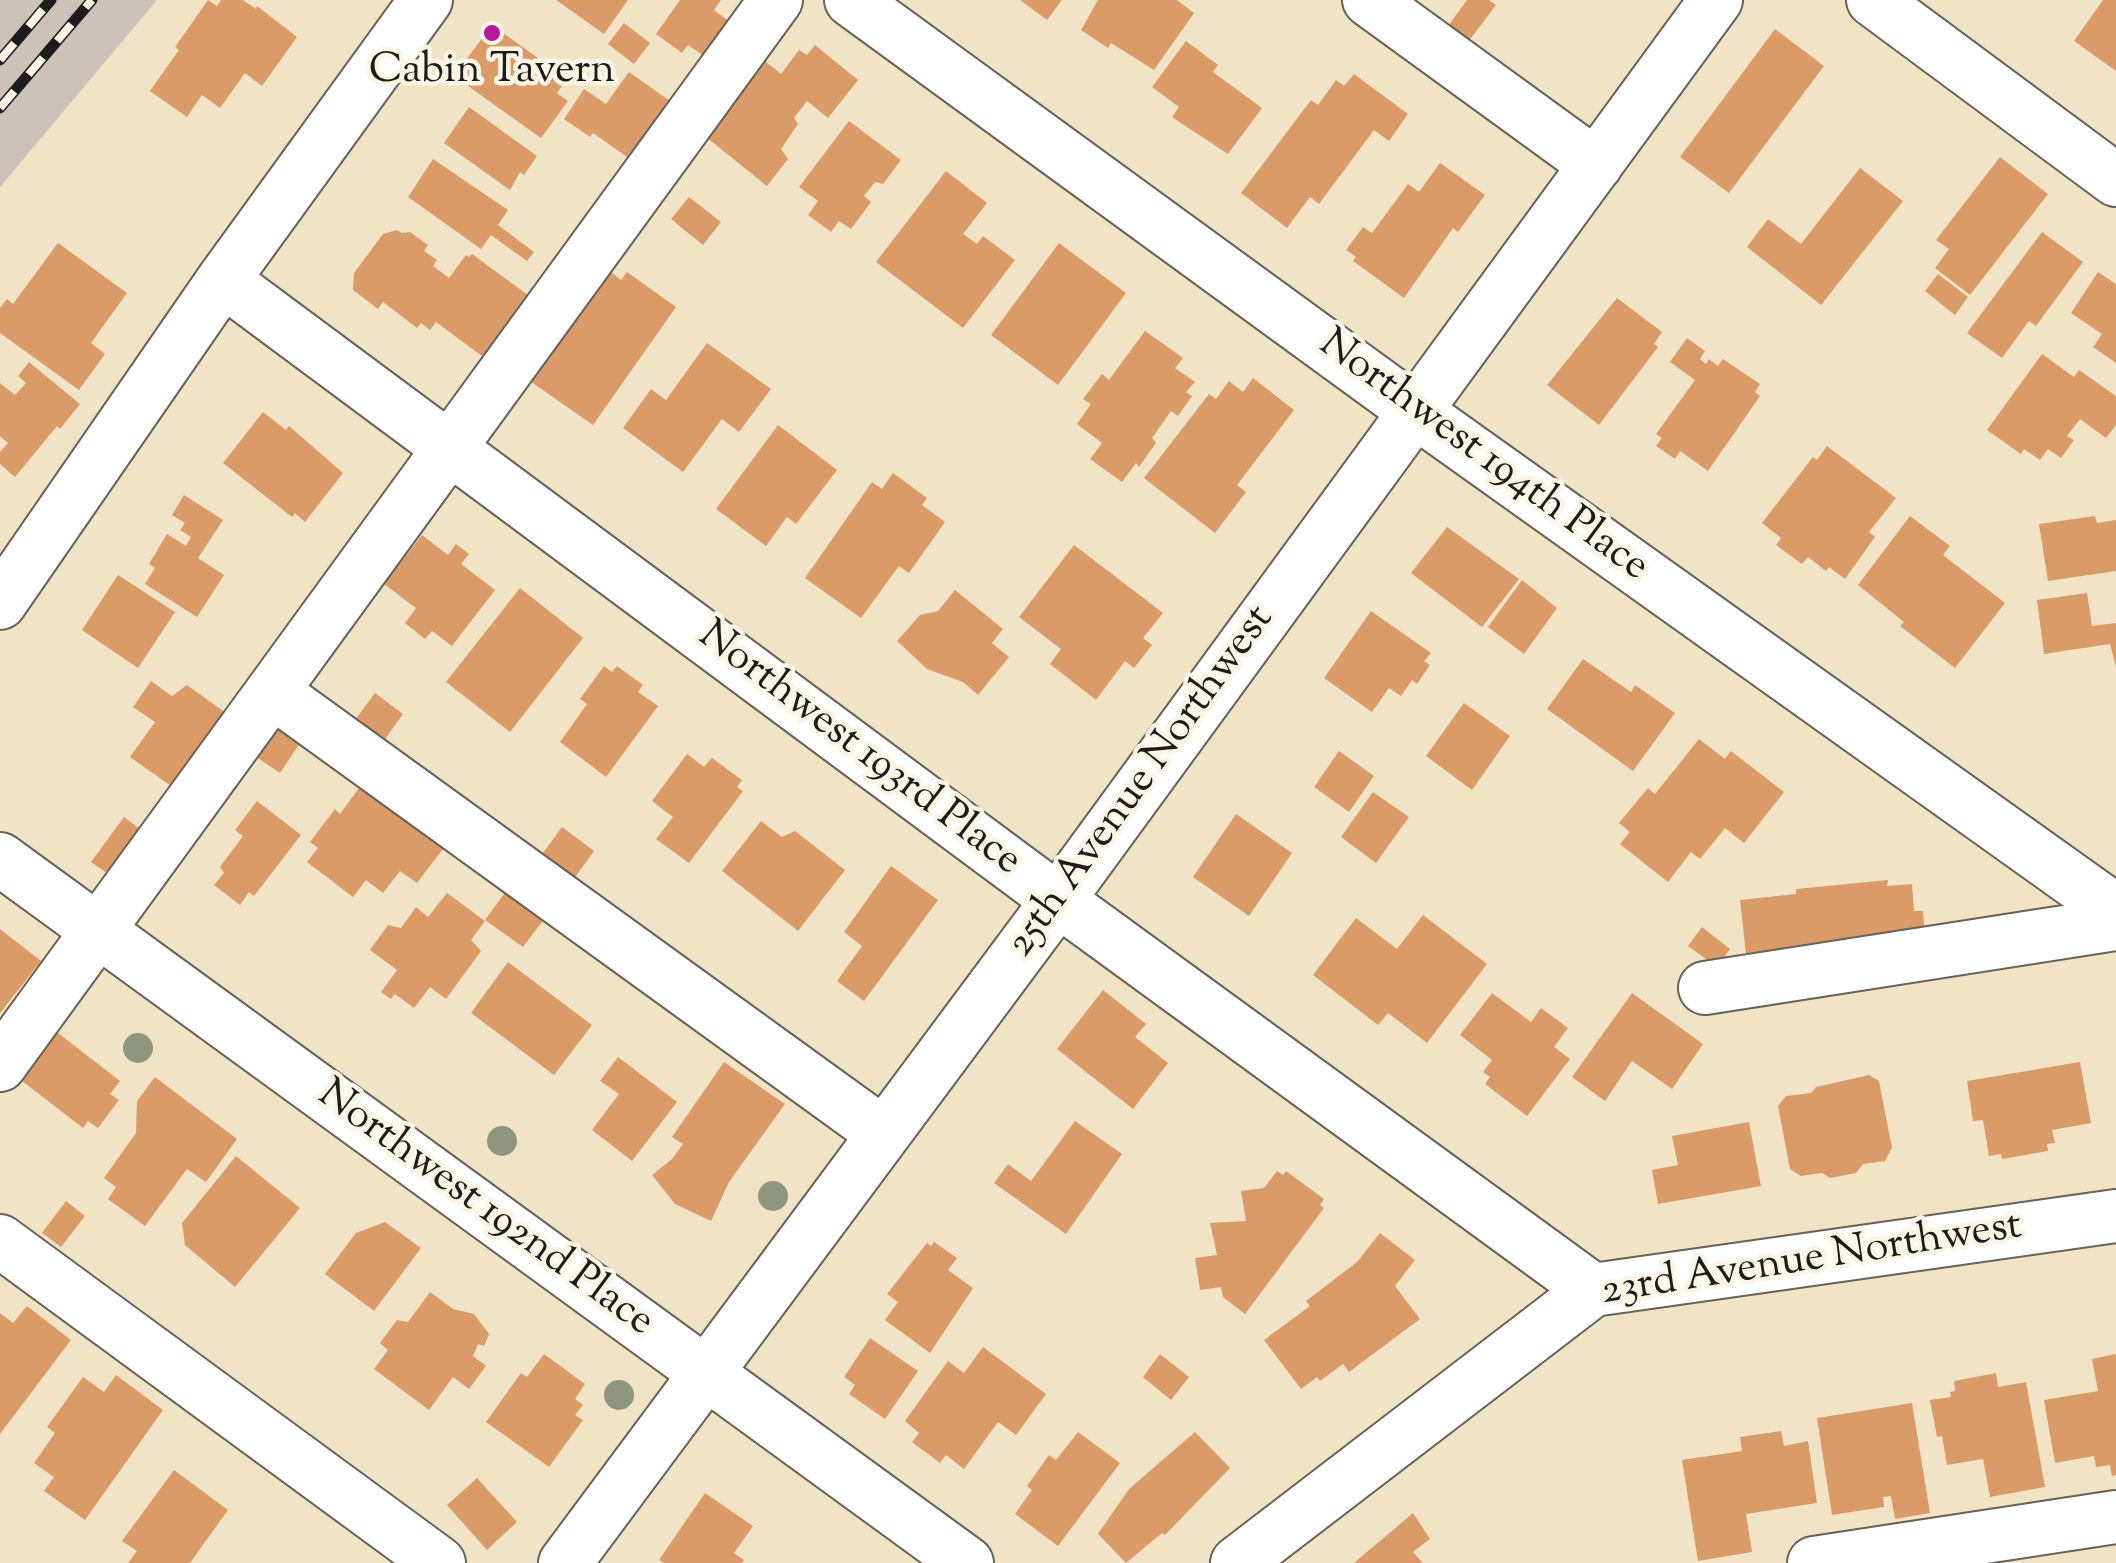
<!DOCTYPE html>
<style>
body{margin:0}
canvas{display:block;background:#f1e3c6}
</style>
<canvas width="2116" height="1563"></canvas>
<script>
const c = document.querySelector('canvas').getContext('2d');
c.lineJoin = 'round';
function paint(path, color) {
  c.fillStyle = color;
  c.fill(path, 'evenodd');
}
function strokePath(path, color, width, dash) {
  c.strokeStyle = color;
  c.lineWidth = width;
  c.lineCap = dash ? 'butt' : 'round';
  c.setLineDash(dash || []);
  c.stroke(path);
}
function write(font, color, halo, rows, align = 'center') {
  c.font = font + ' "Sorts Mill Goudy",serif';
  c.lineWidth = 9;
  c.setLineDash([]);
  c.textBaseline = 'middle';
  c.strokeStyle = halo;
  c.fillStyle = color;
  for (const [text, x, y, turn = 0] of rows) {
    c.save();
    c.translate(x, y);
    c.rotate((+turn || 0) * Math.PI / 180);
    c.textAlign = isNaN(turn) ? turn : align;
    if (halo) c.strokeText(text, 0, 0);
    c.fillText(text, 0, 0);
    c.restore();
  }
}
paint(new Path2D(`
 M0 0H157L0 187Z`), '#cdc2b9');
paint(new Path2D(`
 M208 0 217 6 221 0H243L256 9 257 6 297 37 262 86 245 73 220 108 202 95 187 117 150 91 179 50 175 47Z
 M556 0H628L604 34Z
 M680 0H721L714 10 731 23 707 58 688 45 682 53 656 34Z
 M1020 0H1062L1047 20Z
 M1098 0H1177L1194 13 1154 70 1111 43 1108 48 1081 30Z
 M1467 0H1489L1496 5 1468 42 1448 26Z
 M2103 0H2116V71L2074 41Z
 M624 23 650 43 634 64 608 44Z
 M492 25 567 79 557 93 568 101 541 138 454 76Z
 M1775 29 1824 66 1729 193 1680 157Z
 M1186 41 1218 65 1213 72 1262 108 1228 154 1172 117 1179 107 1152 87Z
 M815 45 858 80 828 118 807 101 794 118 798 124 781 149 788 159 767 186 706 137 737 98 727 89 755 53 781 74 799 50 807 55Z
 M629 72 670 101 630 159 593 133 590 137 564 119 584 89 606 104Z
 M1354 74 1408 114 1389 141 1374 130 1319 204 1310 197 1287 228 1241 193 1311 100 1318 105 1336 80 1344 86Z
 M469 107 537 156 524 175 520 172 510 190 444 143Z
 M849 121 901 160 883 184 875 182 864 196 871 202 851 229 839 221 831 232 808 215 818 201 799 187Z
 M2000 157 2048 194 1970 295 1935 268 1949 249 1936 240Z
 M433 159 508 210 498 225 534 252 527 261 491 235 481 249 408 197Z
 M1440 163 1485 195 1458 232 1453 228 1404 298 1353 261 1356 257 1346 250 1363 227 1372 233 1408 184 1419 192Z
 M1860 168 1903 201 1821 305 1747 247 1768 219 1801 244Z
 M946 171 987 203 963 234 977 244 983 236 1015 260 963 328 876 262Z
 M689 197 721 222 703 245 671 219Z
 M397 230 402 233 410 232 428 245 424 251 437 260 433 266 449 278 466 255 469 257 472 254 532 298 486 359 436 322 430 330 421 323 417 328 383 302 378 309 353 290 354 273 383 234Z
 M2042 232 2083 262 2036 326 2029 321 2002 358 1967 333Z
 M58 243 127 293 91 343 105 354 79 390 0 333V308L7 299 13 304Z
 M1059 243 1126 293 1058 385 991 335Z
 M608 270 621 280 627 272 676 307 593 425 530 381Z
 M2098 272 2116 284V363L2093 347 2102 334 2071 313Z
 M1938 274 1968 297 1955 315 1925 291Z
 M1617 298 1662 332 1654 344 1658 347 1599 425 1547 385Z
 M1145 331 1183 358 1175 368 1195 382 1186 392 1192 396 1178 416 1171 411 1152 438 1156 443 1139 467 1136 463 1122 482 1090 459 1102 443 1077 424 1091 404 1083 399 1102 374 1109 380Z
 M1687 338 1705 351 1700 359 1706 364 1709 359 1718 366 1723 359 1760 384 1755 392 1760 396 1708 471 1680 451 1675 459 1656 446 1662 438 1656 434 1695 380 1670 362Z
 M707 343 771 389 739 432 722 419 683 472 623 428 651 389 666 400Z
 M2042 354 2074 377 2079 370 2116 396V425L2106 438 2080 419 2067 436 2074 440 2061 458 2048 449 2040 460 2024 449 2021 454 1987 430Z
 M29 362 80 404 60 429 57 426 15 477 0 464V452L8 443 0 436V383L15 395 26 383 18 376Z
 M1253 378 1294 410 1237 485 1246 492 1215 533 1144 478 1209 394 1216 399 1229 381 1243 392Z
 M263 412 286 430 289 426 343 473 305 522 295 513 292 517 223 463Z
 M778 425 837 470 796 524 787 517 766 546 716 509Z
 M1827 446 1896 498 1869 532 1875 537 1845 579 1829 567 1826 571 1808 557 1802 564 1776 545 1781 538 1762 523 1813 457 1817 460Z
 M893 473 927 498 922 505 945 522 909 573 899 566 861 618 805 578 872 482 882 489Z
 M184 495 223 520 198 558 224 575 197 617 145 584 155 568 149 564 167 534 186 546 191 537 180 530 185 523 172 515Z
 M1910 516 1950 546 1943 555 2005 603 1955 668 1900 626 1904 622 1858 585Z
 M2095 516 2097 523 2116 520V571L2048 581 2039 524Z
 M1447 527 1519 579 1482 627 1411 573Z
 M422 535 448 555 456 544 469 554 461 564 495 590 452 646 432 631 425 639 405 623 416 608 384 584Z
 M1074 545 1163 613 1143 638 1152 645 1134 668 1125 661 1096 700 1050 664 1061 649 1019 617Z
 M118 575 175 612 138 668 82 630Z
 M1522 580 1557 608 1524 654 1488 627Z
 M520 588 583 638 510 732 446 682Z
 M955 590 1003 629 992 643 1009 657 978 695 963 682 927 669 897 641 920 615 938 611Z
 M2087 593 2092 626 2116 623V667L2110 644 2044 654 2037 600Z
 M1371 611 1431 653 1424 661 1430 665 1417 684 1412 680 1401 696 1389 688 1372 712 1324 678Z
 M1583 659 1631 692 1635 685 1675 713 1633 771 1547 709Z
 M604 666 612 672 617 666 643 685 638 692 658 706 606 777 560 742 587 704 580 699Z
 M151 681 172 696 187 685 226 713 181 793 130 757 155 722 133 707Z
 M375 693 403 714 378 749 349 728Z
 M1464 703 1510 736 1472 790 1426 756Z
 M273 723 300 743 280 773 252 754Z
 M1699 739 1725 759 1731 751 1784 792 1744 843 1725 828 1700 859 1691 852 1668 882 1620 844 1630 832 1619 823 1648 788 1655 794Z
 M1339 751 1374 776 1349 812 1314 787Z
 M687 754 704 767 712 758 742 780 737 787 743 791 689 863 656 839 673 817 652 801Z
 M359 788 382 805 392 792 452 837 417 883 400 871 383 893 366 880 353 897 307 862 318 848 310 842 335 809 340 814Z
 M1373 792 1409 817 1376 863 1341 837Z
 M257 801 301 835 254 896 249 892 240 905 214 885 224 873 220 867 243 836 235 830Z
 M1236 814 1292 853 1249 916 1193 877Z
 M124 817 152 838 120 882 91 862Z
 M761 821 782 837 795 831 845 870 798 931 722 871Z
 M562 827 594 851 568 887 535 864Z
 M891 866 938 900 864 1001 837 981 862 946 844 932Z
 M1888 880 1887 886 1912 884 1914 911H1923L1925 935 1746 954 1740 900 1796 894V889Z
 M510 886 548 914 523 947 485 920Z
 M447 893 485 921 471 940 481 951 446 999 430 987 414 1008 395 994 391 999 381 992 397 970 370 950 388 925 401 928 416 907 428 917Z
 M1423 915 1487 964 1427 1043 1388 1013 1378 1025 1313 975 1356 918 1397 949Z
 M1702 927 1730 949 1717 967 1688 946Z
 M0 929 41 961 0 1013Z
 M508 962 592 1025 554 1075 471 1013Z
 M1103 990 1146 1024 1135 1037 1168 1063 1133 1109 1057 1049Z
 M1492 993 1531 1022 1541 1008 1568 1028 1554 1047 1570 1059 1527 1116 1485 1084 1490 1077 1483 1072 1492 1060 1460 1035Z
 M1632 993 1703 1044 1672 1089 1632 1061 1605 1101 1572 1077Z
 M49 1026 120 1081 110 1094 119 1100 98 1128 88 1121 83 1128 13 1074Z
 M618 1057 677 1102 632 1161 592 1130 619 1094 600 1081Z
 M724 1062 785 1104 729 1182 711 1221 675 1204 652 1175 672 1159 683 1144 672 1137Z
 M2080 1062 2091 1123 2052 1130 2055 1143 2047 1144 2048 1151 2002 1159 2001 1154 1989 1156 1983 1120 1973 1121 1967 1081Z
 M1869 1075 1879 1081 1892 1148 1885 1161 1863 1164 1856 1173 1830 1178 1822 1173 1801 1176 1790 1169 1778 1106 1786 1096 1811 1093 1816 1087Z
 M155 1077 237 1139 206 1182 187 1169 145 1226 108 1199 116 1187 104 1178 136 1133 137 1101Z
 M1075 1121 1122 1154 1066 1234 994 1183 1008 1164 1031 1181Z
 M1749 1122 1761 1186 1658 1204 1652 1170 1678 1165 1672 1136Z
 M236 1156 300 1208 235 1287 185 1245 182 1223Z
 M1277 1171 1283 1175 1286 1171 1324 1199 1320 1205 1324 1208 1245 1314 1223 1297 1221 1287 1200 1290 1195 1258 1217 1255 1210 1223 1246 1221 1241 1191 1264 1188Z
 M66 1201 85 1216 61 1247 42 1233Z
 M385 1222 421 1248 374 1311 325 1274 356 1233Z
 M1380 1233 1415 1260 1395 1286 1420 1319 1349 1372 1343 1364 1320 1381 1317 1377 1301 1389 1264 1340 1310 1306 1306 1301 1357 1262Z
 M934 1242 957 1258 948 1270 973 1288 930 1353 885 1320 898 1302 887 1294 927 1243 931 1246Z
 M430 1292 453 1309 474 1314 489 1334 484 1346 478 1344 473 1356 486 1366 469 1389 453 1377 429 1410 374 1369 388 1350 380 1343 397 1320 408 1322Z
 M27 1306 71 1340 0 1434V1313L13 1323Z
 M870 1338 918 1371 885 1419 849 1394 855 1385 844 1377Z
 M983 1347 1046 1394 1016 1435 998 1422 964 1469 946 1455 940 1463 912 1442 919 1433 905 1421 948 1361 964 1373Z
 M544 1354 585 1384 575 1399 583 1405 575 1415 583 1420 549 1467 486 1422 521 1373 527 1377Z
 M1160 1354 1189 1377 1171 1400 1143 1377Z
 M2116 1354V1475L2112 1476 2110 1465 2096 1467 2094 1456 2055 1463 2044 1400 2098 1391 2092 1359Z
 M1996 1373 1998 1387 2026 1382 2045 1487 1990 1497 1983 1459 1947 1465 1942 1436 1937 1437 1930 1400 1951 1397 1950 1392 1955 1391 1954 1381Z
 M116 1375 163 1410 85 1520 44 1491 54 1477 34 1463 55 1433 47 1427 83 1377 104 1392Z
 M1912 1403 1930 1513 1895 1519 1891 1496 1883 1497 1884 1507 1832 1515 1817 1418Z
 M1781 1431 1784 1446 1808 1441 1817 1503 1746 1514 1752 1552 1698 1561 1682 1460 1742 1451 1740 1437Z
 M1078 1432 1120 1463 1058 1546 1015 1514 1032 1490 1027 1486 1049 1455 1056 1460Z
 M1195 1432 1230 1468 1165 1535 1162 1533 1126 1563 1098 1534 1129 1489Z
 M174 1470 228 1510 190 1563H128L137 1551 122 1541Z
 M477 1478 517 1522 487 1550 447 1505Z
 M705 1493 753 1526 734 1553 744 1560 742 1563H664L659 1560Z
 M1413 1513 1430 1539 1413 1552 1423 1563H1354Z`), '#db9b68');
const minor = new Path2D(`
 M851 0 1415 411 2116 911
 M1369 0 1596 165
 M1873 0 2116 180
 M223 280 1058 900 1593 1290
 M0 603 223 280 426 0
 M273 692 884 1134
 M0 859 967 1563
 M1705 988 2116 924
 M0 1065 776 0
 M0 1241 439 1563
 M565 1563 1058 900 1716 0
 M1237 1563 1593 1290 2116 1216
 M1814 1563 2116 1517`);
strokePath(minor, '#676258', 56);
strokePath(minor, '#fff', 52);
const rail = new Path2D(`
 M0 60 51 0
 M0 108 92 0`);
strokePath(rail, '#1c1c1c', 11);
strokePath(rail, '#fcf5e5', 8, [22]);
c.fillStyle = '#8f957e';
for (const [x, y] of [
 [138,1048],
 [502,1141],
 [773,1196],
 [619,1395]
]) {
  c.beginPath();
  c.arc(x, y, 15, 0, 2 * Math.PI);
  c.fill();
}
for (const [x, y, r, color] of [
 [492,33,10,"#b5179e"]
]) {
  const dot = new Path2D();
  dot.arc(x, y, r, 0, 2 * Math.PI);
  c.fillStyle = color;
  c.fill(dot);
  strokePath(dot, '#fcf5e5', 4);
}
write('42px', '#1c1c1c', '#fcf5e5', [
 ["Cabin Tavern",492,74]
]);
write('42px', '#1c1c1c', '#fcf5e5', [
 ["Northwest 194th Place",1482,458,36],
 ["Northwest 193rd Place",858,751,37],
 ["25th Avenue Northwest",1143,783,-54],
 ["Northwest 192nd Place",484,1211,36],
 ["23rd Avenue Northwest",1812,1262,-9]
]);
</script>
